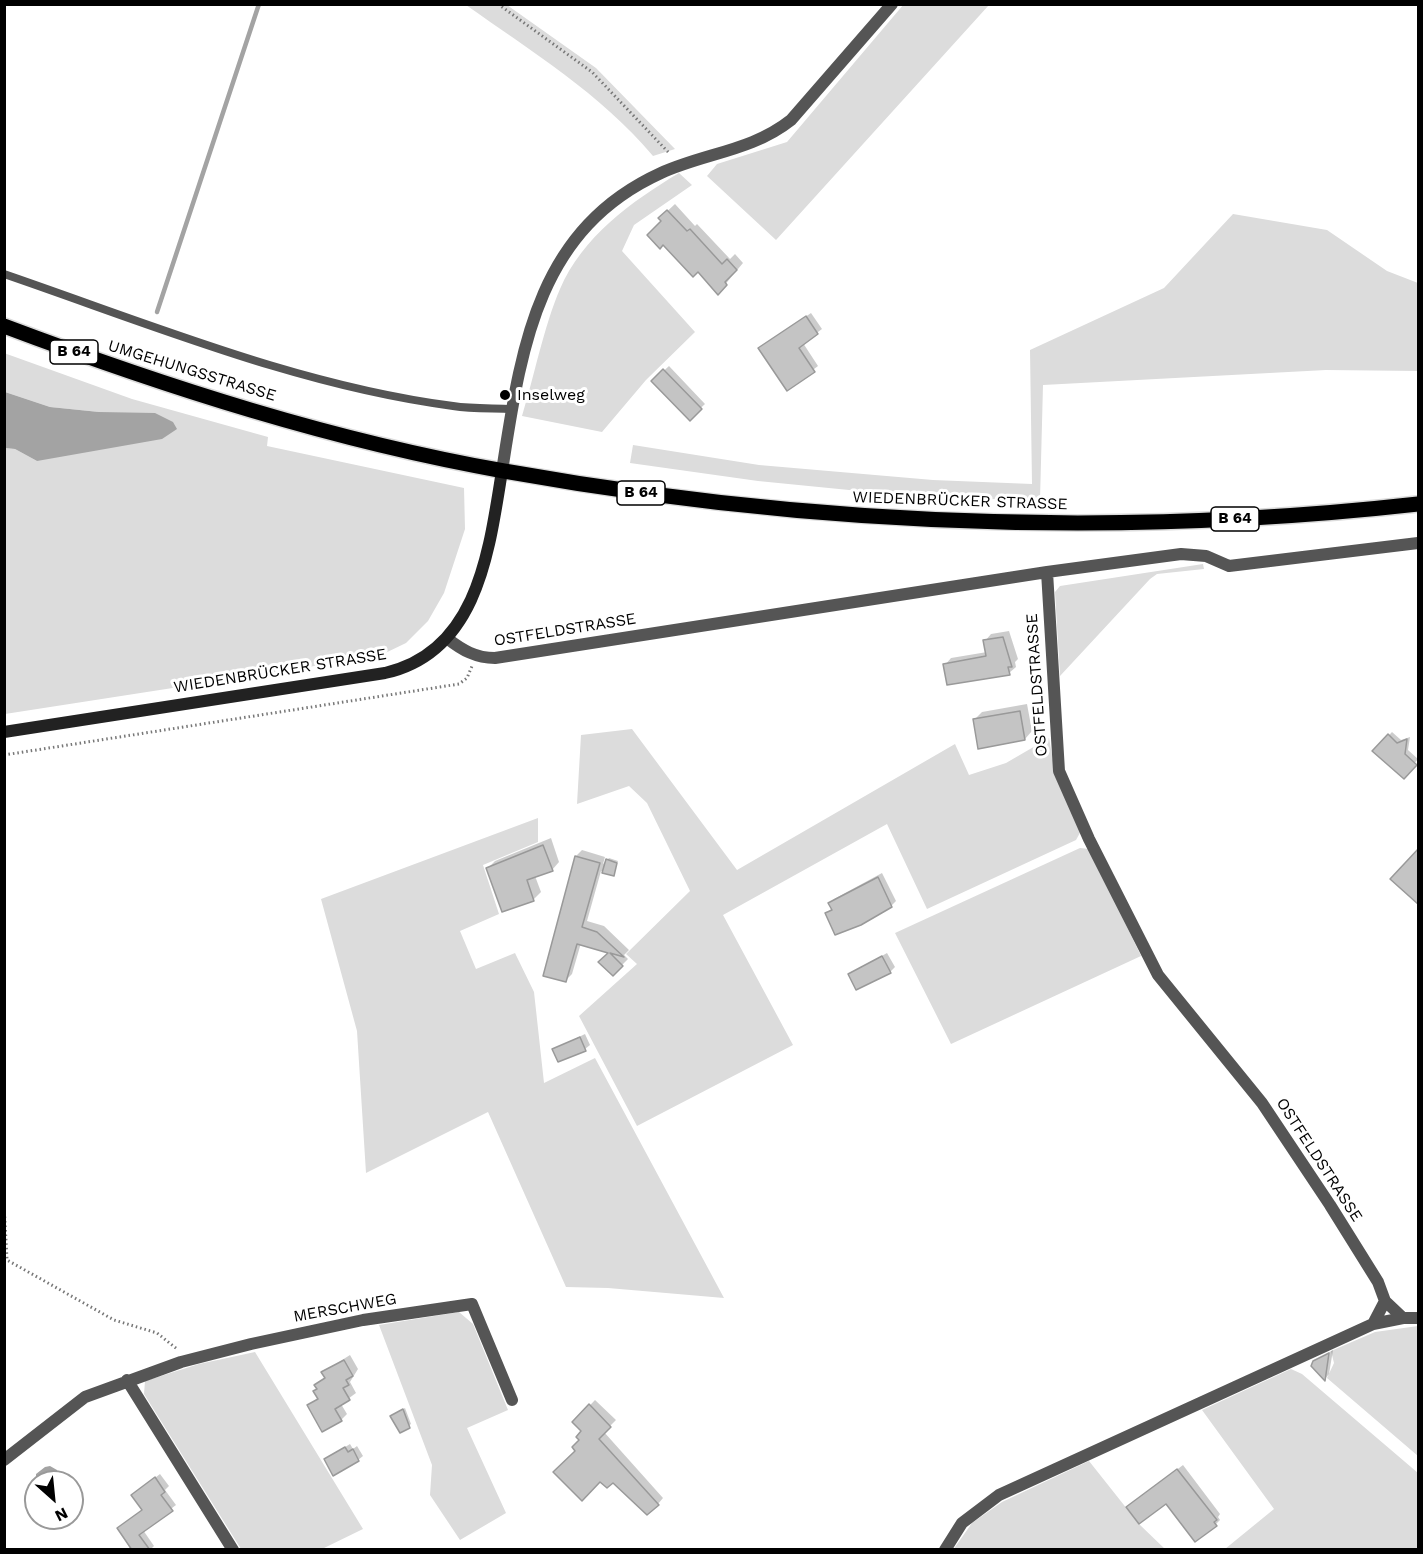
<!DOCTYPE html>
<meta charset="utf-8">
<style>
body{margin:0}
#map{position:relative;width:1423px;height:1554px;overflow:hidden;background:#fff;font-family:"Work Sans",sans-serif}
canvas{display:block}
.frame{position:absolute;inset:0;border:6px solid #000;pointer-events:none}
.north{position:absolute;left:24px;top:1470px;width:60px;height:60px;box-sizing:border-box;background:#fff;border:2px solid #999;border-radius:50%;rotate:153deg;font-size:16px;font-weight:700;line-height:24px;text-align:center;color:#000}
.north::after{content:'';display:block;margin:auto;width:21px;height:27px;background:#000;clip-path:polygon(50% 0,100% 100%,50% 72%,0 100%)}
</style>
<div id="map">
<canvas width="1423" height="1554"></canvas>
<div class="frame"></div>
<div class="north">N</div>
</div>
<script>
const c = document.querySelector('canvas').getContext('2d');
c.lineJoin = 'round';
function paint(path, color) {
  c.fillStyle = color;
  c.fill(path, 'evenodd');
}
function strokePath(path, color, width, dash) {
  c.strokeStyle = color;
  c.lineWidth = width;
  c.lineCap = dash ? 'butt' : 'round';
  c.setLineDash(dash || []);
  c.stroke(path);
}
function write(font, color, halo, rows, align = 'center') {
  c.font = font + ' "Work Sans",sans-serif';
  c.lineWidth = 6;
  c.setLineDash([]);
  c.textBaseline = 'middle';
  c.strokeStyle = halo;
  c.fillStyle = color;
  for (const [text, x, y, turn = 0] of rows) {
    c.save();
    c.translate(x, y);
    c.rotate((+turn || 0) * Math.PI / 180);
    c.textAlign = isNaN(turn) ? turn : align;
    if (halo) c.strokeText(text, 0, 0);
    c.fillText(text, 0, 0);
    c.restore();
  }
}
paint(new Path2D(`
 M904 4 989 5 776 240 707 176 717 164 787 142Z
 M466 5H507L596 68 675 149 653 156C601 94 531 51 466 5Z
 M679 173 692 185 634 225 622 251 695 332 646 380 602 432 522 416C534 377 544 326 560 289 582 237 632 201 679 173Z
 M1233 214 1327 230 1387 271 1418 283V371L1326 370 1043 385 1040 500 930 498 758 481 630 463 633 445 759 465 933 480 1032 484 1030 350 1164 288Z
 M4 353 132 399 268 437 267 446 464 488 465 529 444 593 428 621 406 643 379 656 5 714V448L15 449 37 461 99 412 50 407 5 392Z
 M1203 564 1204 569 1157 574 1150 579 1060 676 1055 592 1060 586Z
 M632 729 737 870 955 744 969 775 1006 763 1049 738 1055 772 1081 831 1076 840 927 909 887 824 723 915 793 1045 637 1126 579 1016 637 964 626 954 690 891 647 803 629 786 577 804 581 735Z
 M538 818V842L483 865 499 914 460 931 476 969 515 953 534 992 544 1083 595 1058 724 1298 608 1288 566 1287 488 1112 366 1173 357 1031 321 899Z
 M1080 848 1089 849 1141 956 951 1044 895 933Z
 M459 1312 473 1324 508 1410 467 1428 506 1513 460 1540 430 1495 432 1465 379 1325Z
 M1418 1326V1456L1327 1378 1334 1363 1331 1351 1375 1332Z
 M255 1352 363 1529 322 1549H241L144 1394 145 1381 199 1364Z
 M1291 1369 1302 1374 1418 1473V1549H1225L1274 1509 1202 1410Z
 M1089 1461 1139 1524 1165 1549 953 1550 972 1523 1002 1502Z`), '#dcdcdc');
paint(new Path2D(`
 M5 392 50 407 99 412 155 413 173 422 177 429 162 439 37 461 15 449 5 448Z
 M50 1466 57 1470 60 1482H36V1486V1474L45 1467Z`), '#a3a3a3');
paint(new Path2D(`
 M675 204 695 226 697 224 730 259 735 254 743 263 718 293 660 218Z
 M811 313 822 329 803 343 818 366 788 389 765 344Z
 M669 366 705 404 690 418 653 381Z
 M1009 631 1018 659 1015 662 1016 667 1009 673 945 665 951 658 987 652 985 641 991 634Z
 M1027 704 1032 731 1025 739 974 720 982 712Z
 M1392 732 1401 740 1410 737 1408 750 1418 759 1403 777 1374 751Z
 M551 838 559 862 552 870 535 876 541 892 533 900 488 868 495 861Z
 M582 850 605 857 603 864 609 858 618 861 613 874 601 871 587 921 604 926 629 950 624 955 628 959 613 974 600 962 611 952 581 943 572 974 566 980 576 856Z
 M882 873 896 901 891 906 860 924 826 914 832 908 830 904 834 899Z
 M887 953 895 967 890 972 850 974Z
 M585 1034 590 1045 585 1049H554Z
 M1333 1350 1329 1374 1325 1379 1314 1361Z
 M350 1355 358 1369 350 1382 356 1393 341 1404 347 1414 341 1420 309 1405 319 1397 316 1385 326 1377 323 1372Z
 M595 1400 616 1420 604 1432 663 1498 658 1504 613 1481 577 1451 583 1431 574 1422Z
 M405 1408 411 1424 400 1431 392 1416Z
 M350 1444 353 1449 357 1446 363 1456 358 1460 326 1459Z
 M1183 1465 1220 1514 1218 1517 1220 1520 1216 1524 1166 1502 1133 1503Z
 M160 1474 169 1486 165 1490 176 1505 143 1530 154 1546 150 1550H131L119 1529 143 1509 133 1495Z`), '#0003');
strokePath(new Path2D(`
 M157 312 259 4`), '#a3a3a3', 4.5);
const building = new Path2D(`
 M667 210 687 231 690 229 722 264 727 259 737 270 725 282 727 285 718 295 698 272 693 277 663 245 660 249 647 235 661 221 658 218Z
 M806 316 818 334 799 348 815 372 787 391 758 348Z
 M663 369 702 409 690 421 651 381Z
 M1003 637 1012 667H1008L1010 675 947 685 943 664 986 656 983 640Z
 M1020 711 1025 740 978 749 973 719Z
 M1388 734 1397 743 1407 739 1405 754 1417 765 1404 779 1372 751Z
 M543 845 553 871 527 880 534 901 502 912 486 868Z
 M1419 848V905L1390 879Z
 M575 856 600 863 582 927 597 932 624 957 610 953 623 966 613 976 598 962 608 953 577 944 566 982 543 976Z
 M606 859 617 863 614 876 602 873Z
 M878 877 892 907 861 925 835 935 825 913 832 910 828 903Z
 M882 956 891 973 856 990 848 974Z
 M580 1037 586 1051 558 1062 552 1049Z
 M1329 1353 1325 1381 1311 1366 1313 1361Z
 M344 1360 353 1376 346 1380 349 1385 343 1388 350 1400 335 1409 342 1421 322 1432 307 1405 318 1399 313 1391 317 1389 314 1385 325 1378 321 1372Z
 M589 1404 611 1427 599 1439 659 1505 647 1515 613 1483 607 1488 600 1482 582 1501 553 1472 575 1451 572 1447 579 1440 576 1437 581 1431 572 1422Z
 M403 1409 410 1428 400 1433 390 1416Z
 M345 1447 348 1452 353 1449 359 1461 333 1476 324 1459Z
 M1177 1469 1217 1520 1214 1522 1217 1526 1195 1542 1166 1504 1139 1524 1126 1507Z
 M155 1477 165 1492 161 1495 173 1511 139 1535 150 1550H132L117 1528 142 1510 131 1495Z`);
paint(building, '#c4c4c4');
strokePath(building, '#999', 1.5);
const primary = new Path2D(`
 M4 326C166 387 334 441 504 471 806 525 1114 538 1418 504`);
strokePath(primary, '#dbdbdb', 18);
strokePath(new Path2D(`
 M498 4 592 72 670 154
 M4 755 459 684 467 678 472 666
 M4 1203 7 1260 114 1320 157 1333 177 1349`), '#777', 3, [1.5, 3]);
strokePath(new Path2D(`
 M4 274C150 324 299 386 453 406 472 409 492 408 512 409`), '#555', 8);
strokePath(new Path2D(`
 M502 471C521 350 536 230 661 173 705 153 752 151 791 120L892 4
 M1047 572 1181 554 1206 556 1229 566 1418 543
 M448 639C462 650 476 658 495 658L1047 572 1059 771 1089 839 1158 975 1262 1103 1330 1205 1378 1282 1385 1301 1403 1318
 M1373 1324 1385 1301
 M127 1380 233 1550
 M4 1460 85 1397 181 1362 251 1344 363 1320 472 1304 512 1400
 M945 1550 962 1523 999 1495 1373 1324 1403 1318H1418`), '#555', 12);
strokePath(new Path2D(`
 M4 732 385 673C478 652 489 551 502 471`), '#222', 12);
strokePath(primary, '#000', 15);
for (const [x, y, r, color] of [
 [505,395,6,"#000"]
]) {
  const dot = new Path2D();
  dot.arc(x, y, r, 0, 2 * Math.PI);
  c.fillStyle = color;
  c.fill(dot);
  strokePath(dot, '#fff', 2);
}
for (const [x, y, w] of [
 [74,352,48],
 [641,493,48],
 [1235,519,48]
]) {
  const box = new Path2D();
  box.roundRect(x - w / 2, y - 12, w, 24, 4.5);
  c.fillStyle = '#fff';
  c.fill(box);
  strokePath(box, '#000', 1.5);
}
write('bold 15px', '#000', null, [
 ["B 64",74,352],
 ["B 64",641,493],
 ["B 64",1235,519]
]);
write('16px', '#000', '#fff', [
 ["UMGEHUNGSSTRASSE",192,371,17],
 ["WIEDENBRÜCKER STRASSE",960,501,2],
 ["OSTFELDSTRASSE",565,630,-9],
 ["WIEDENBRÜCKER STRASSE",280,671,-9],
 ["OSTFELDSTRASSE",1037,685,-94],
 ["OSTFELDSTRASSE",1319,1160,57],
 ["MERSCHWEG",345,1308,-10]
]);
write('16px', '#000', '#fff', [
 ["Inselweg",517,395]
], 'left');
</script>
